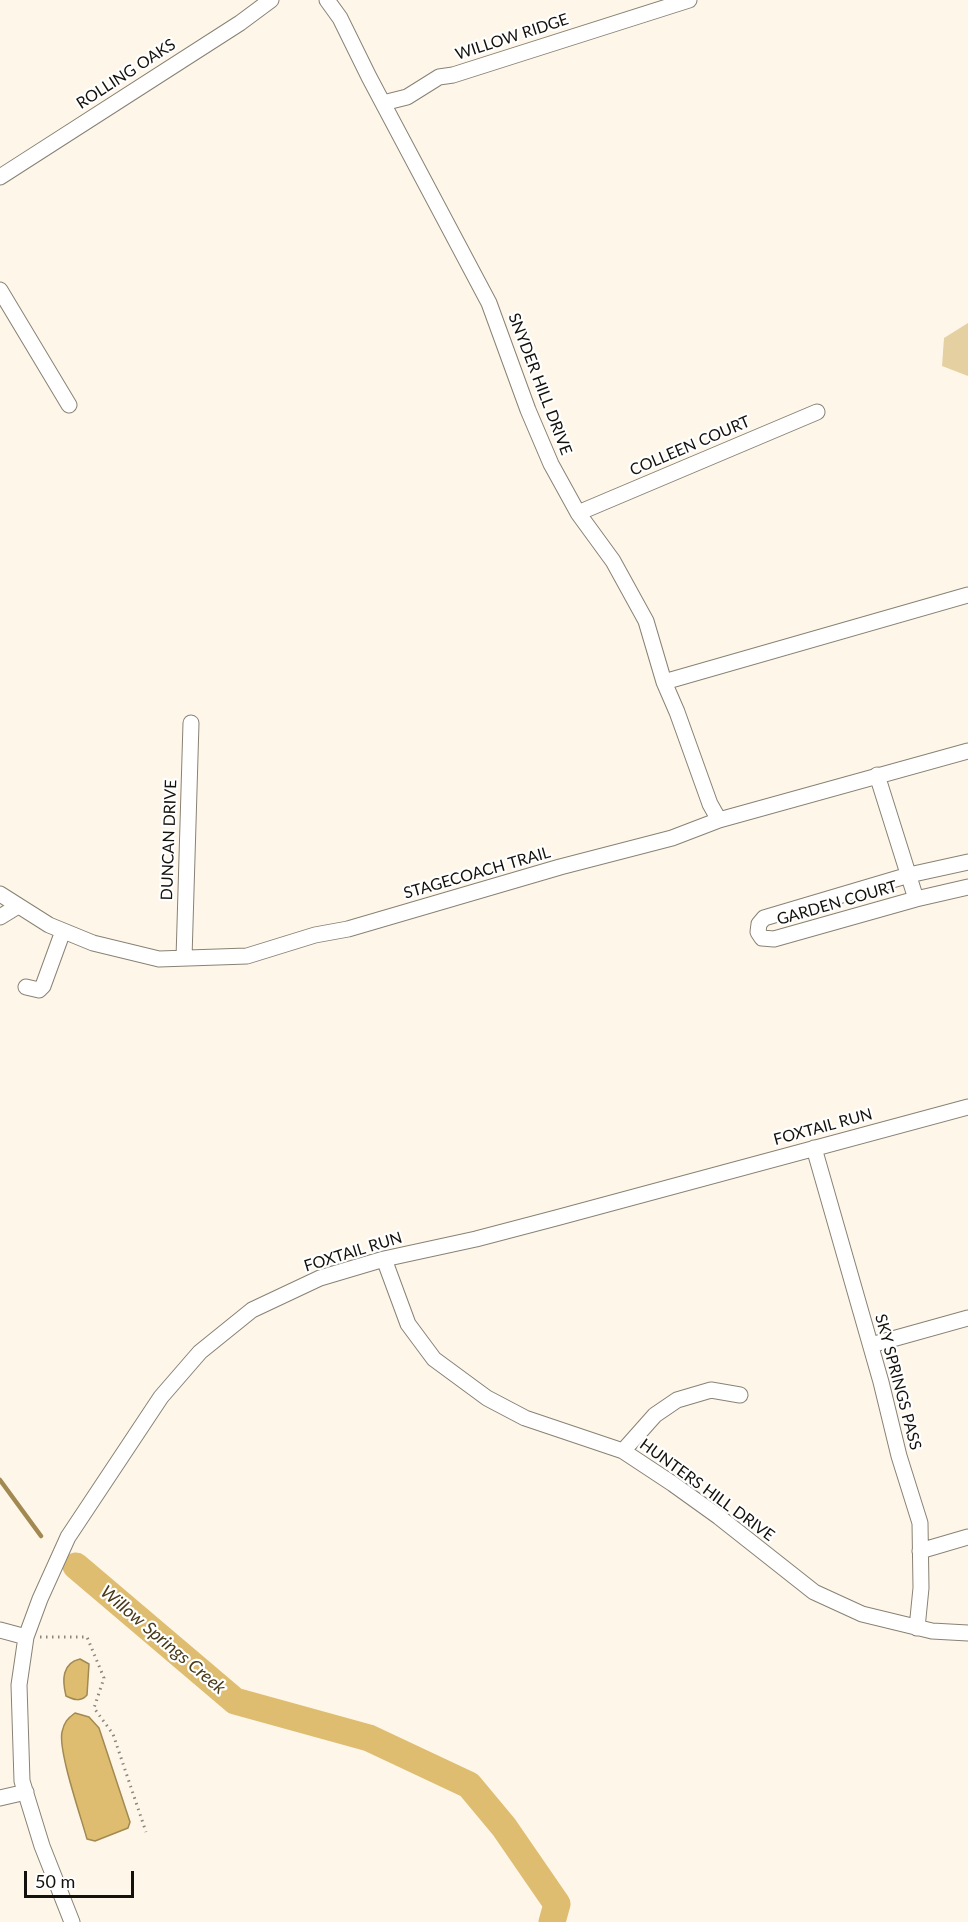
<!DOCTYPE html>
<style>
body{margin:0}
#map{position:relative;width:968px;height:1922px;overflow:hidden;background:#fef7e9;font-family:Lato,sans-serif}
canvas{display:block}
.scale{position:absolute;left:24px;top:1871px;width:110px;height:27px;box-sizing:border-box;border:3px solid #13110c;border-top:0;padding-left:8px;font-size:18px;line-height:21px;white-space:nowrap;color:#13110c;-webkit-text-stroke:4px #fff;paint-order:stroke}
</style>
<div id="map">
<canvas width="968" height="1922"></canvas>
<div class="scale">50 m</div>
</div>
<script>
const c = document.querySelector('canvas').getContext('2d');
c.lineJoin = 'round';
function paint(path, color) {
  c.fillStyle = color;
  c.fill(path, 'evenodd');
}
function strokePath(path, color, width, dash) {
  c.strokeStyle = color;
  c.lineWidth = width;
  c.lineCap = dash ? 'butt' : 'round';
  c.setLineDash(dash || []);
  c.stroke(path);
}
function write(font, color, halo, rows, align = 'center') {
  c.font = font + ' Lato,sans-serif';
  c.lineWidth = 4.5;
  c.setLineDash([]);
  c.textBaseline = 'middle';
  c.strokeStyle = halo;
  c.fillStyle = color;
  for (const [text, x, y, turn = 0] of rows) {
    c.save();
    c.translate(x, y);
    c.rotate((+turn || 0) * Math.PI / 180);
    c.textAlign = isNaN(turn) ? turn : align;
    if (halo) c.strokeText(text, 0, 0);
    c.fillText(text, 0, 0);
    c.restore();
  }
}
paint(new Path2D(`
 M968 323V376L942 366 944 338Z`), '#e5d0a1');
const water = new Path2D(`
 M80 1659 89 1664 87 1695C81 1702 74 1700 66 1696 62 1680 62 1663 80 1659Z
 M75 1713 89 1717 99 1728 130 1822 128 1828 95 1841 87 1839C81 1817 58 1751 62 1732 64 1722 68 1718 75 1713Z`);
paint(water, '#dfbd70');
strokePath(water, '#a28952', 1.5);
strokePath(new Path2D(`
 M0 1480 41 1536`), '#a28952', 4.5);
strokePath(new Path2D(`
 M76 1566 235 1701 369 1738 469 1785 504 1827 557 1904 552 1922`), '#dfbd70', 27);
const minor = new Path2D(`
 M327 0 340 18 369 77 489 303 528 410 551 464 578 513 613 561 646 621 664 682 677 712 710 804 719 820
 M383 103 407 97 439 77 453 75 689 0
 M0 177 240 23 271 0
 M0 290 69 405
 M578 513 817 412
 M664 682 968 595
 M877 775 916 899
 M968 862 909 875 764 918 759 924 758 932 762 938 774 939 916 899 968 887
 M0 894 49 925 93 943 159 959 247 956 315 935 348 929 560 867 672 838 719 820 968 751
 M0 917 18 906
 M184 958 191 723
 M26 987 39 990 43 986 63 931
 M814 1148 881 1382 899 1456 920 1523 921 1588 917 1628
 M384 1259 408 1324 434 1359 487 1398 525 1418 623 1451 673 1484 719 1517 814 1592 862 1614 932 1631 968 1633
 M871 1345 968 1318
 M623 1451 655 1415 677 1400 711 1390 740 1395
 M920 1551 968 1537
 M0 1630 26 1637
 M0 1798 26 1792
 M72 1922 42 1846 22 1781 19 1685 26 1637 40 1599 68 1537 161 1397 200 1352 252 1310 320 1278 384 1259 476 1239 556 1218 968 1107`);
strokePath(minor, '#888275', 17);
strokePath(new Path2D(`
 M40 1637H87L104 1678 94 1708 113 1734 146 1832`), '#8b867d', 3, [1.5, 4.5]);
strokePath(minor, '#fff', 15);
write('16px', '#13110c', '#fff', [
 ["WILLOW RIDGE",512,37,-18],
 ["ROLLING OAKS",126,74,-33],
 ["SNYDER HILL DRIVE",540,384,69],
 ["COLLEEN COURT",690,446,-23],
 ["DUNCAN DRIVE",169,840,-88],
 ["STAGECOACH TRAIL",477,873,-16],
 ["GARDEN COURT",837,903,-16],
 ["FOXTAIL RUN",823,1127,-15],
 ["FOXTAIL RUN",353,1252,-17],
 ["SKY SPRINGS PASS",898,1382,75],
 ["HUNTERS HILL DRIVE",707,1490,36]
]);
write('italic 18px', '#493a18', '#fff', [
 ["Willow Springs Creek",163,1640,40]
]);
</script>
